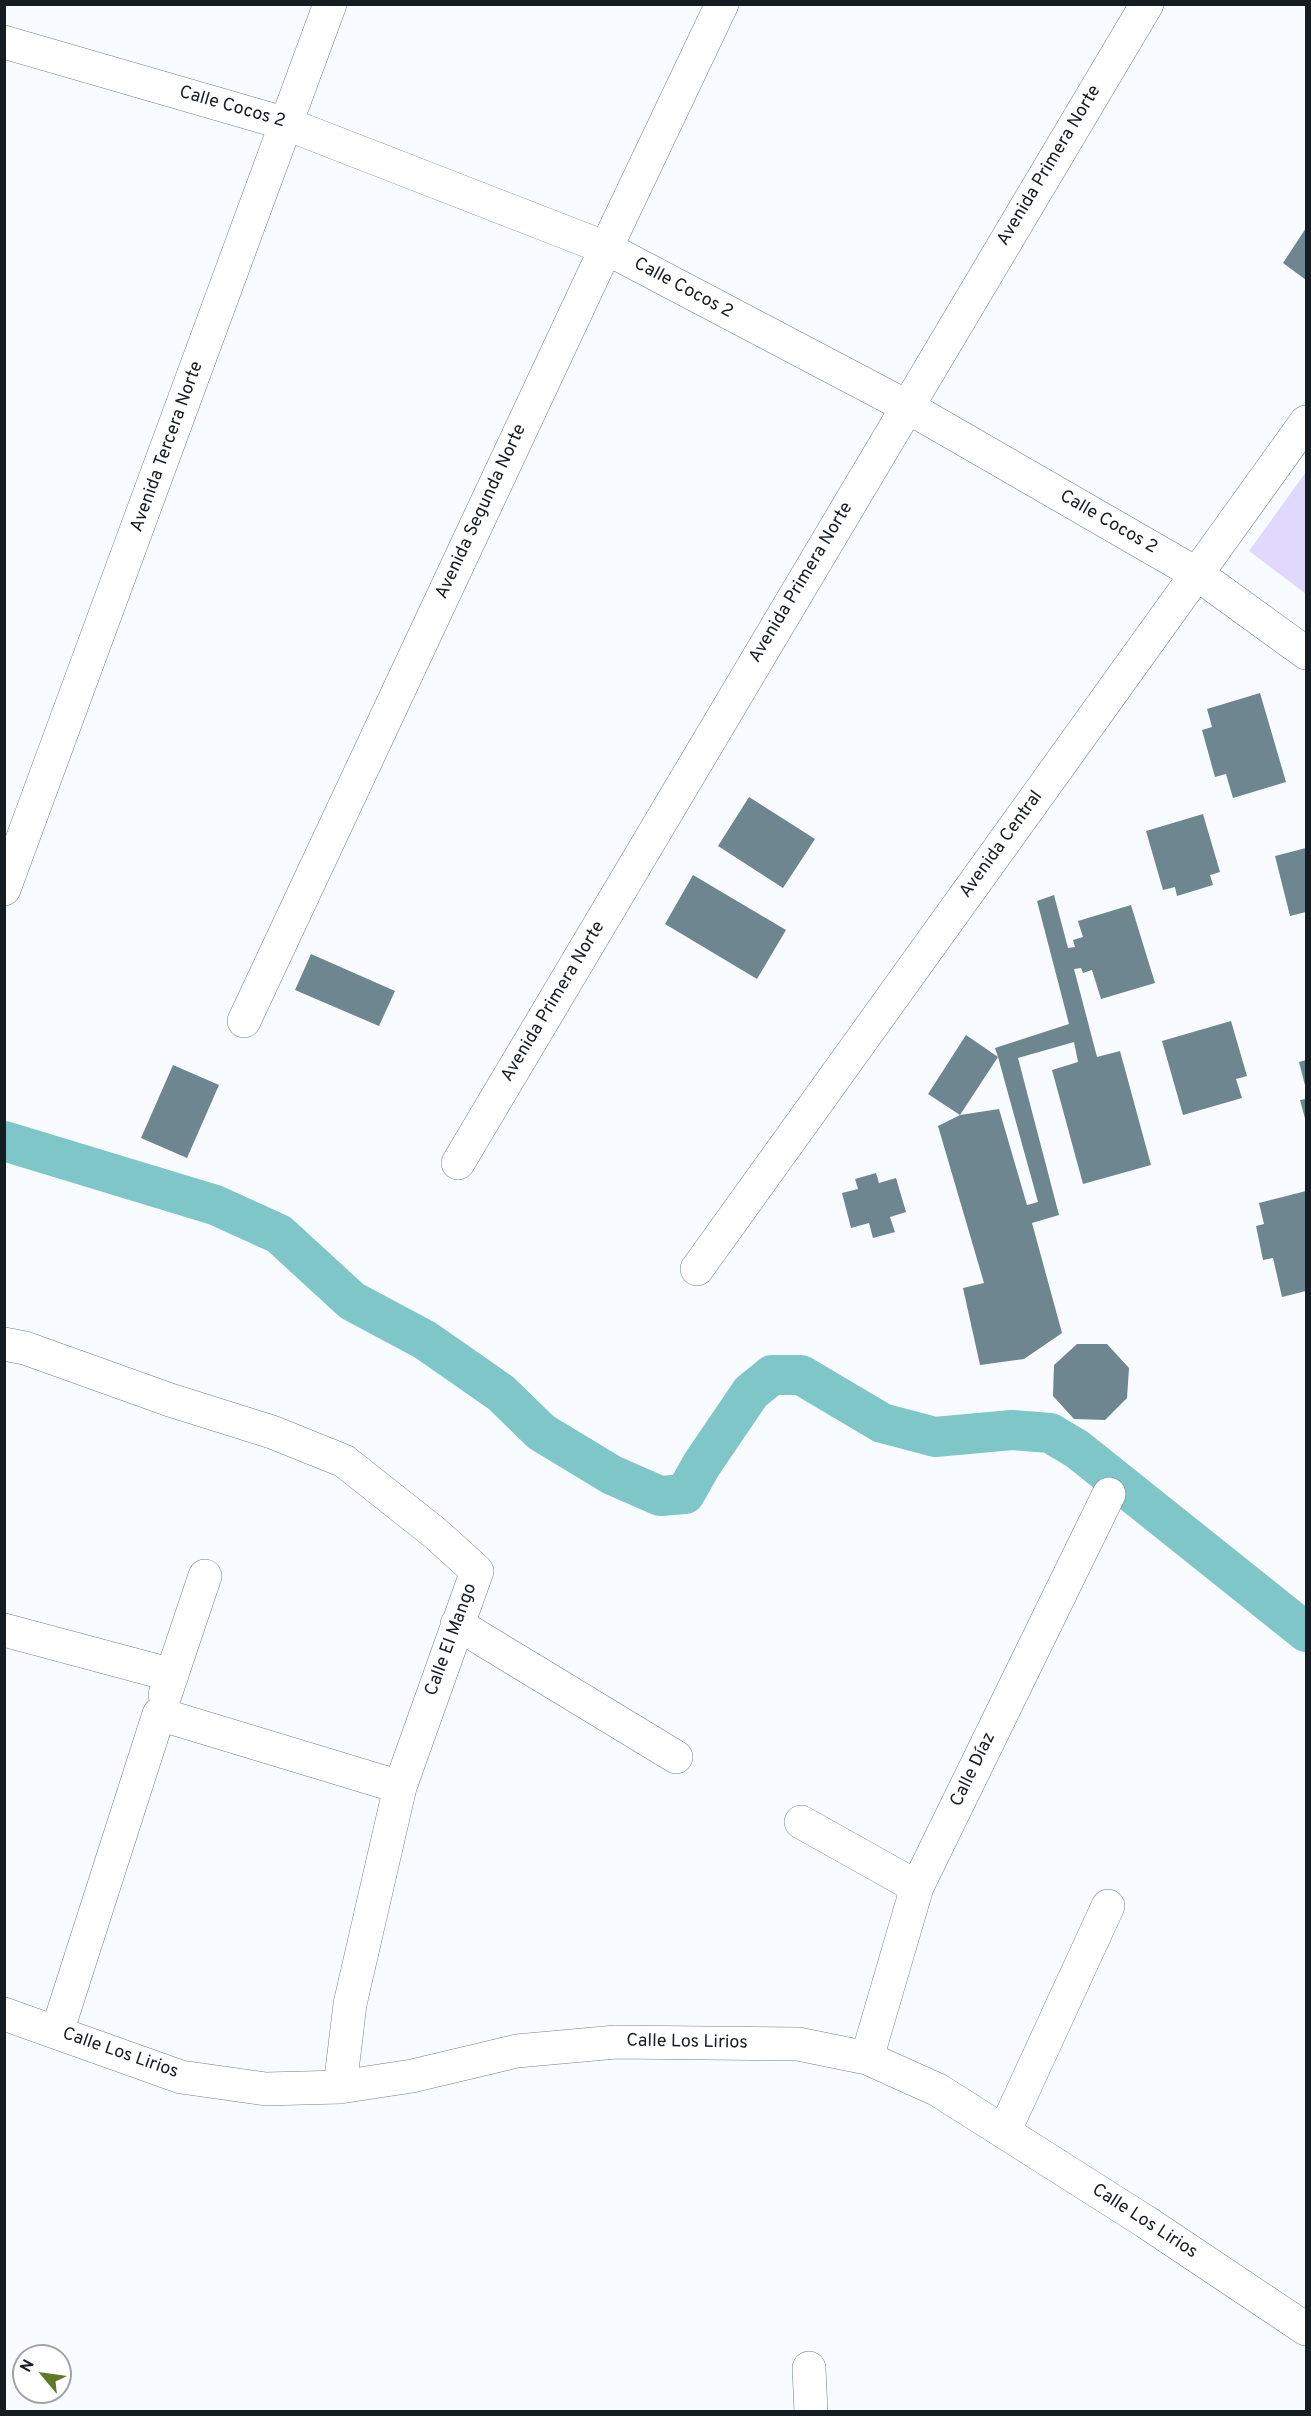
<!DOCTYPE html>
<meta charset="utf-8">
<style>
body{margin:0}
#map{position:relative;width:1311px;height:2416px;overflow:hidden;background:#f8fbff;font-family:Overpass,sans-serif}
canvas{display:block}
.frame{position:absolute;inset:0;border:6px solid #151c22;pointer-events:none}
.north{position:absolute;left:12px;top:2344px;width:60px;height:60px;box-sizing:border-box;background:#fff;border:2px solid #a1a4a7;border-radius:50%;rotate:299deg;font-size:16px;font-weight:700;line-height:24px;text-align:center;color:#151c22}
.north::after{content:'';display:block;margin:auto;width:21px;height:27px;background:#61782a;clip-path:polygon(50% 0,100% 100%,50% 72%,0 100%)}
</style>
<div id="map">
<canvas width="1311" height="2416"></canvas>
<div class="frame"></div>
<div class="north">N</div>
</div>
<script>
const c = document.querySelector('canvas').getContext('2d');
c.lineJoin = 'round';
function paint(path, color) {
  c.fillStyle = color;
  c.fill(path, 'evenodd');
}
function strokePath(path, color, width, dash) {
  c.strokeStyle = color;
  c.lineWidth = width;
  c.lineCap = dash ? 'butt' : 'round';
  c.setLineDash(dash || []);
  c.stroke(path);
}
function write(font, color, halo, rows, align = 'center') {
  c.font = font + ' Overpass,sans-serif';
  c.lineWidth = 5;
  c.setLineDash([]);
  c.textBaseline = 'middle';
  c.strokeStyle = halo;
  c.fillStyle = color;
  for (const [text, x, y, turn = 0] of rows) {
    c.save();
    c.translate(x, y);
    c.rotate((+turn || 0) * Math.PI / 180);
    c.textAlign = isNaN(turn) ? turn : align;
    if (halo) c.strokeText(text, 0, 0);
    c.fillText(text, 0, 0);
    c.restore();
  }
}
paint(new Path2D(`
 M1306 472V594L1249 551Z`), '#e1d8fd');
strokePath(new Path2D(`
 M4 1141 215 1205 279 1234 352 1301 425 1340 501 1393 541 1432 612 1475 660 1496 685 1494 702 1464 751 1392 772 1375H801L882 1423 935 1437 1012 1430 1050 1433 1077 1449 1306 1632`), '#7ec6c8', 40);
paint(new Path2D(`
 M1306 228V280L1283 263Z
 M1260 693 1286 782 1233 798 1226 774 1215 777 1202 730 1212 727 1207 709Z
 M749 797 815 839 783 888 718 846Z
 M1203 814 1220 872 1210 875 1213 885 1177 896 1175 887 1163 890 1146 831Z
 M1306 848V912L1290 916 1275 856Z
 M693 875 786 930 757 979 665 924Z
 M1054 895 1068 948 1075 947 1073 940 1083 937 1078 921 1131 905 1155 983 1101 999 1092 970 1083 973 1081 968 1074 969 1097 1057 1120 1051 1151 1165 1083 1184 1052 1070 1078 1062 1074 1042 1018 1058 1059 1215 1032 1223 1062 1333 1024 1359 980 1365 963 1288 984 1283 938 1126 960 1115 999 1109 1027 1205 1038 1202 998 1057 960 1115 928 1094 966 1035 998 1057 995 1048 1069 1024 1037 901Z
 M311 954 395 991 379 1026 295 990Z
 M1231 1021 1247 1076 1236 1079 1242 1098 1183 1115 1162 1041Z
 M1306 1060V1089L1299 1062Z
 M173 1065 219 1085 187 1158 141 1138Z
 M1306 1099V1122L1300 1100Z
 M876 1173 879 1183 896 1178 906 1212 890 1217 895 1232 873 1238 869 1223 851 1228 842 1193 858 1189 855 1179Z
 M1306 1191V1291L1282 1297 1273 1258 1263 1260 1256 1226 1264 1224 1259 1203Z
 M1077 1344H1107L1129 1368 1127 1398 1105 1420 1074 1419 1053 1396 1054 1365Z`), '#6d868f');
const minor = new Path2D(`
 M4 42 287 124 606 248 906 406 1197 574 1306 653
 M4 889 330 4
 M244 1021 606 248 722 4
 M458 1163 1147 4
 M697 1269 1306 422
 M4 1344 25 1348 170 1400 272 1432 344 1461 435 1533 477 1571 400 1787 350 2004 340 2087
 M457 1624 676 1757
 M4 1630 172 1675
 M165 1695 205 1576
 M801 1822 917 1887
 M4 2014 181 2077 266 2089 340 2087 412 2076 517 2051 616 2042 798 2044 867 2058 938 2090 1146 2222 1306 2329
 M57 2032 159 1714 400 1787
 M867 2058 917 1887 1109 1494
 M1004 2132 1108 1906
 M809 2368 811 2412`);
strokePath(minor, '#708090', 34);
strokePath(minor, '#fff', 33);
write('18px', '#151c22', '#fff', [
 ["Calle Cocos 2",232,108,16],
 ["Avenida Primera Norte",1050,166,-59],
 ["Calle Cocos 2",683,289,28],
 ["Avenida Tercera Norte",168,447,-70],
 ["Avenida Segunda Norte",482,512,-65],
 ["Calle Cocos 2",1108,523,30],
 ["Avenida Primera Norte",802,583,-59],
 ["Avenida Central",1002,845,-54],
 ["Avenida Primera Norte",554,1002,-59],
 ["Calle El Mango",452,1640,-70],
 ["Calle Díaz",974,1770,-64],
 ["Calle Los Lirios",687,2043,1],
 ["Calle Los Lirios",120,2054,19],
 ["Calle Los Lirios",1144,2222,33]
]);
</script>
